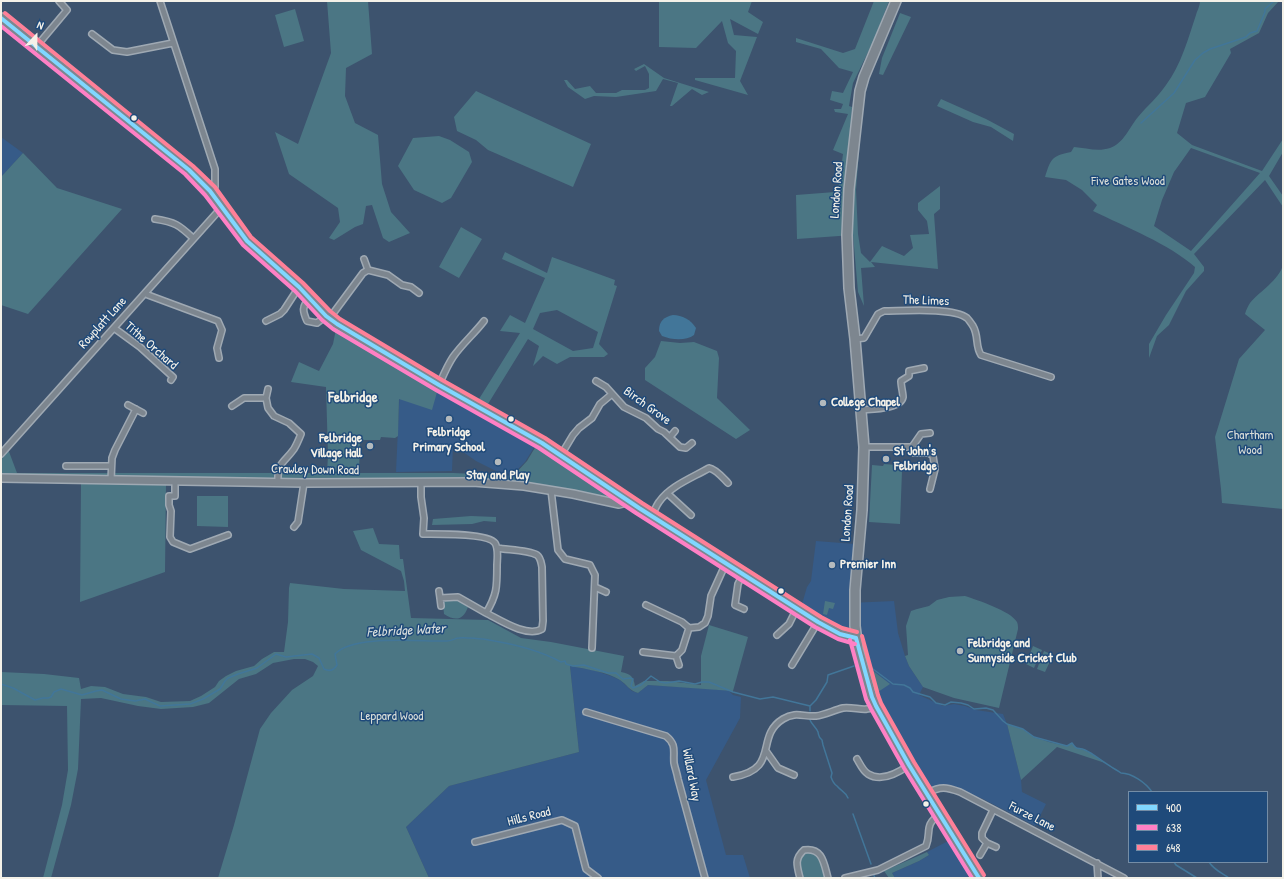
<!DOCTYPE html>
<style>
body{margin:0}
#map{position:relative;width:1284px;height:879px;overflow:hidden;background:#3d536e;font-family:"Patrick Hand",sans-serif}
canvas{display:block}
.frame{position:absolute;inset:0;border:2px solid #f4f1e8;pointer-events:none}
.legend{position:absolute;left:1128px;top:791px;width:140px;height:72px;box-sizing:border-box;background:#1f4a7a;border:1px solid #748da6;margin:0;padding:5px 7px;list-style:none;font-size:12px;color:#f4f1e8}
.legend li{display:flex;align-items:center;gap:8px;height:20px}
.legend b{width:20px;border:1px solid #748da6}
.north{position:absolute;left:16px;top:16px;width:40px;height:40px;-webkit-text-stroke:3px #1f4a7a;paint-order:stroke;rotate:22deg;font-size:11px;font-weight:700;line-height:16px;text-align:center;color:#f4f1e8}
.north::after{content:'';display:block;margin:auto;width:14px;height:18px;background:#f4f1e8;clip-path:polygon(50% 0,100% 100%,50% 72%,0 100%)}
</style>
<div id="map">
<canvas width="1284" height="879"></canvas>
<div class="frame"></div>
<ul class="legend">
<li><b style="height:5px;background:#80d7ff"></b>400</li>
<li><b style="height:5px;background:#ff80c5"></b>638</li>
<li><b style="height:5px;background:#ff8098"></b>648</li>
</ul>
<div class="north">N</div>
</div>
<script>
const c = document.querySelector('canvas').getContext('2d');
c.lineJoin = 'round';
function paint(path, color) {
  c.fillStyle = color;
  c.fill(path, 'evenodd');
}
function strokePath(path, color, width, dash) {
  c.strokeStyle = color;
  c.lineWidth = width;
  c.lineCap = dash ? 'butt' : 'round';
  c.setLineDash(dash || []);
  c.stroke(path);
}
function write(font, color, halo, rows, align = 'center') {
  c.font = font + ' "Patrick Hand",sans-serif';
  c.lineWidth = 3;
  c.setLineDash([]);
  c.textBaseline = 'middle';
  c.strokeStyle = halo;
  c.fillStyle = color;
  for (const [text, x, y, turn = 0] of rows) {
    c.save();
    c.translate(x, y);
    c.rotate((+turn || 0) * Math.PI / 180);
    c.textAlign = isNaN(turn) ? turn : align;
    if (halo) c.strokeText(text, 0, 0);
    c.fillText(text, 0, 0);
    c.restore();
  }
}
paint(new Path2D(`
 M1 137 23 153 1 177Z
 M401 363 538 441 525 462 514 473 502 474 476 461 453 445 452 471 396 472Z
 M816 541 855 544 849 603 894 601 898 633 905 656 909 666 923 687 919 695 943 706 954 704 965 706 976 710 1003 714 1007 724 1021 780 1022 792 1046 804 1035 826 983 799 950 785H941L930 789 904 749 881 700 868 665 863 636 831 625 819 618 802 604 807 587 811 581Z
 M570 666 593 670 611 676 620 680 632 691 638 693 648 685 728 690 733 695 741 697 740 718 706 780 726 855H743L750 878H429L406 827 449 786 579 752Z
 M950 840 967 867 968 878H895L892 873 919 861 929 855 927 852Z`), '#365b88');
paint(new Path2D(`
 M327 1H368L372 54 346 68 345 96 355 123 378 135 382 184 391 212 410 233 389 242 383 238 372 205 366 206 363 224 355 227 334 240 329 238 340 222 338 208 289 174 275 132 298 144 331 53Z
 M659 1H752L748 12 763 22 758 34 730 19 734 35 757 37 740 81 748 95 695 80V78H735L736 51 728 43 722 21 696 48 659 47Z
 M874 1H889L874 40 853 83 849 106 852 107 851 134 860 138 856 190 858 234 861 253 870 262 882 246 904 256 913 248 910 235 929 234 927 221 918 210V203L940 186V209L934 214 938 269 871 262 875 267 861 268 864 306 858 292 853 235 797 239 796 195 835 192 839 184 843 154 833 150 848 114 835 112 834 109H841L843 104 830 100 832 91 843 93 853 72 839 68 821 49 796 42V38L843 53 855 49Z
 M1200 1H1279L1268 13 1259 33 1230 49 1231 53 1205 97 1186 103 1177 133 1192 145 1262 171 1283 139V152L1269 176 1283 196V207L1265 180 1194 254 1204 267V271L1186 291 1169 325 1157 336 1149 358V344L1166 315 1194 273 1195 267C1169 244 1126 227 1093 211L1097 205 1082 190 1066 180 1045 177C1051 159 1051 156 1071 152L1074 147C1086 148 1098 152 1110 148 1124 143 1129 128 1138 117 1147 106 1158 97 1166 85 1181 65 1188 39 1196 15 1197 11 1200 6 1200 1ZM1191 148 1260 173 1191 251 1154 226 1162 200 1174 172Z
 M295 9 304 41 284 47 275 15Z
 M900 13 911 17 883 75 879 74 882 58Z
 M644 64 664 78 709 92 702 95 692 89 672 106H670L678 83 663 79 656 91 616 97 594 96 585 99 568 87 564 80H567L575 89 590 86 596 93H616L622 90H645L649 88V74L645 66 636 71 634 69Z
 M476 91 591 144 573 187 488 150 476 140 457 131 454 117Z
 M941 99 986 119 1014 134 1013 141 991 127 973 122 937 106Z
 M439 136 450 140 469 152 472 162 451 198 442 203 414 190 398 166 413 138Z
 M23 153 57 188 122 209 28 314 1 305V177Z
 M461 227 482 239 459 278 439 267Z
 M505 252 547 273 552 257 615 280 614 285 617 286 599 344 608 354 604 357H570L557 364 543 356 533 366 539 346 528 339 488 404 479 399 520 333 500 331 510 315 525 323 545 278 502 259ZM557 310 598 332 593 348 573 351 533 329 540 313Z
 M1283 265V509L1222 503 1221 489 1215 437 1239 359 1265 330 1245 314C1246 310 1248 306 1250 303 1260 291 1279 280 1283 265Z
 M337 324 439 385 432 410 399 399 398 436 395 438 381 437 380 440H360L359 471 327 472 328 456 326 387 291 382 299 362 319 371 333 344Z
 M661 341 680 343 694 342 717 351 719 358 717 398 750 430 736 439 645 380V368L655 357Z
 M536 446 540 448 542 447 615 496V500L572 491 499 479V476L514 475 527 461Z
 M8 449 17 473H453C468 474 483 473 498 476L497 479 470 477 440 478 438 480 1 476V460Z
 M884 464 896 465V470L902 471 900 524 869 522 872 465 883 466Z
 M81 483 166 485 165 572 80 602Z
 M197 496H228V527L197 526Z
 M471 516 496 517V522L484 521 472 524 432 525 433 519Z
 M373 528 379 544 399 545 400 559H403L411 618 488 620 521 638 551 642 624 656 621 672C631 674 633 676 635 686L644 681H668L701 685V656L709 625 748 637 733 691 648 685 638 693C630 691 627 685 620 680 607 672 586 669 570 666L579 752 449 786 406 827 429 878H218L234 825 260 729 271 713 292 690 313 676 318 666 313 662 305 659H294L273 663 256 674 239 679 209 703 193 707 161 709 138 706 101 698 81 699 78 769 71 805 51 878H43L62 805 68 770 67 706 1 705V672L44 674 79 678 81 689 91 686 105 687 123 694 146 697 161 702 190 701 201 696 215 687 219 681 226 676 236 671 254 666 262 659 274 652H284L288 622 289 588 290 583 344 589 405 591 404 581 401 571 361 550 353 531Z
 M965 596C977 600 1011 611 1017 622 1018 624 1018 627 1018 629L999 708 954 698 923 687 909 666 905 656 908 655 906 626 911 611 917 609 929 606 937 600 949 597Z
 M457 600 468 607C463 621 455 621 444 614L443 604 445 601Z
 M825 601 835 603 833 609 829 608 827 615 823 614Z
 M1033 646 1042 650 1034 668 1026 664Z
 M1044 651 1053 655 1045 672 1037 669Z
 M868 665 872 670 890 684 878 692Z
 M1007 724 1023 729 1034 737 1049 742 1067 746 1072 743C1076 750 1079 748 1085 750 1092 753 1099 759 1105 763L1057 747 1021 780Z
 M806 852C821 850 822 867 825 878H802L798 865 802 854Z
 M927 852 929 855 919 861 892 873 895 878H889L884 871Z`), '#4b7684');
paint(new Path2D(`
 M673 315C682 315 691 320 696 328L694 335C686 341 672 340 662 336L659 331C659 321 664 317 673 315Z`), '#427699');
strokePath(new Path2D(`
 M1141 123 1174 93 1195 60 1203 53 1210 49 1246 37 1250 33 1257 31 1265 12V9L1274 1
 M867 663 873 669 893 684 904 685 910 688 913 692 930 697 936 703 945 705 951 702 961 703 968 705 974 709 986 708 993 710 1003 721 1007 724 1023 729 1034 737 1067 746 1072 743C1077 751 1078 747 1085 750 1094 754 1101 761 1110 766 1114 769 1117 770 1121 773 1132 773 1146 783 1152 792
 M1 684 13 688 35 700 43 698H48L51 697 54 692 61 689 82 695 96 691 102 690 121 699 135 701 145 699 160 706 190 704 203 699 220 689 225 681 228 678 238 674 257 668 276 654 286 657 312 654 319 658 324 669C330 672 334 670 337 665L335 654C354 634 421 642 447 641 452 641 455 638 459 638 463 637 484 639 489 640 514 644 539 650 561 662L565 661 566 664 573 666 584 665 608 673H616L623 679 630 678 633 679 631 686 633 688 641 685 651 676 660 682 666 683 679 681 695 684 702 682H709L733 692 760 699 773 697 810 706V711
 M810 706 816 700 827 682 828 675 854 666
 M810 720C812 725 816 727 818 732 819 736 818 737 822 740L823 745 832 773 831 777C832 780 834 784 837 786 841 791 845 791 848 798
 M853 814 871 864
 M1174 862 1176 865 1197 878
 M1209 862C1214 870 1222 873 1229 878
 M873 873 875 878`), '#427699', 1.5);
const street = new Path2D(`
 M160 1 215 169V187L210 191
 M92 34 113 50 127 52 173 43
 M36 47 67 10 59 1
 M155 219C175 222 179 225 193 238
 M364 259 368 270
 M145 293 148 295 218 321 222 330 217 348 219 358
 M310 299C301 306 303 312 307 321L317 323 326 316
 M329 319 363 273 368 270 388 275 402 285 411 287 419 293
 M266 321 280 314 284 310 299 287
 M114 328 140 347 173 377 171 380
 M855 339 864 338 878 314 884 311C902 311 953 307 967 318 969 320 971 323 973 326 979 336 975 346 981 355L1051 377
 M596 381 606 387 624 407 646 418 658 429 664 432 680 447 686 448 692 443
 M439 385C443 376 447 366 453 357 462 344 474 334 484 321
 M268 389 266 398 268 408 274 416 289 423 301 434C299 439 297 444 294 449 284 463 277 462 278 482
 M128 405 143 413
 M232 406 244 398H266
 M862 410C872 409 901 409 903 397 903 393 901 386 901 381L909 376V371L924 368
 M670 437 675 431
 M864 447H912L921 434 930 433
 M912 447V451L914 453H929L933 456 935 469 930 489
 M1 454 222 207
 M561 455 573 435 579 428 592 418 600 404 612 394
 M66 466H111
 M111 480 112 458 115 450 136 409
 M175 481V496H169V505L171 511 170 537 173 542 190 549 228 535
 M421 483V497L424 518 423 534C436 534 488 533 495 543 499 549 497 559 497 566 497 587 497 595 486 613L458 597 440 598 439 591
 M551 490 558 550 565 559 590 565 595 575 592 648
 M667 493 691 515
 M651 517C654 512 656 506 659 502 670 486 692 478 709 468 716 469 723 478 728 483
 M294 527 298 522 304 483
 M743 574 738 584 735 605 744 609
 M595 587 606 592
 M440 598 441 606
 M646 605 682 622 689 628 699 627 705 623 708 616 711 596 726 563
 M486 613C500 620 527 638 542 629L543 621 542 567C541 563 541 558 537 555 528 550 508 550 497 548
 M777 635 789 624 797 608
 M643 652 676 656 682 650 689 628
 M676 656 679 665
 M792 665 818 622
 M586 712 666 736C677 745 673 751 674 763 675 768 677 773 678 779L705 878
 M766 751 778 768 794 775
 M857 759C860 764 863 771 868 774 881 782 898 773 909 765
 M733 777C781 769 754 737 783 719 796 711 803 717 816 716 825 715 834 710 843 708 852 707 861 710 867 709 870 709 873 707 876 706
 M927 793C941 786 946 787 960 792L1124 878
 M993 810 982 833V838L987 843 996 847
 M475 842 562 820 575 826 586 869 598 878
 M980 855 987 843
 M1097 863 1098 878
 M800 878C797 866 794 859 804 850 823 847 824 864 828 878
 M845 878 878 870 926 846C932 831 923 826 940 814`);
const secondary = new Path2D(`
 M1 478 304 483 473 482 524 486 573 494 619 504 623 503 626 500`);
const highway = new Path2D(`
 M896 1 864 77 860 91 849 189 847 235 849 288 855 339 864 447 862 510 855 590V626L858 649 872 697 876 706 909 765 979 878
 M1 18 189 170 210 191 247 241 299 287 326 316 337 324 439 385 542 443 639 508 818 622 840 634 856 638`);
strokePath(street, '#9fa9b3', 8);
strokePath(secondary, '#9fa9b3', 10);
strokePath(highway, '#9fa9b3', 12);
strokePath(street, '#7d868f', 5);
strokePath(secondary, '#7d868f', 7);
strokePath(highway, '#7d868f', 9);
strokePath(new Path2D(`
 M1 18 189 170 210 191 247 241 299 287 326 316 337 324 439 385 542 443 639 508 818 622 840 634 856 638
 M856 638 872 697 876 706 909 765 979 878`), '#80d7ff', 4);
strokePath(new Path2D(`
 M1 26 185 174 205 195 243 245 295 291 322 320 333 329 436 390 539 448 636 513 815 627 838 639 855 644
 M850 640 866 699 871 709 904 768 972 878`), '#ff80c5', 4);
strokePath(new Path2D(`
 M5 13 193 166 215 187 251 237 303 283 330 311 340 319 442 380 545 438 642 503 821 617 842 628 857 632
 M862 636 878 695 881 703 914 762 984 875`), '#ff8098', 4);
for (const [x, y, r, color] of [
 [134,118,3.5,"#f4f1e8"],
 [823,403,4,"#b4babd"],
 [449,419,4,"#b4babd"],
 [511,419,3.5,"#f4f1e8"],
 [370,446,4,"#b4babd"],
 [886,459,4,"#b4babd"],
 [498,462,4,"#b4babd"],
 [832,565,4,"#b4babd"],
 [781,591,3.5,"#f4f1e8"],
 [960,651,4,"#b4babd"],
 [926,804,3.5,"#f4f1e8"]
]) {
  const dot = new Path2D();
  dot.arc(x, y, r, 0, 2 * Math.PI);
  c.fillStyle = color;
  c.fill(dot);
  strokePath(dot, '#1f4a7a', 1.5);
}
write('13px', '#dbdfd9', '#1f4a7a', [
 ["Five Gates Wood",1128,182],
 ["Chartham",1250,436],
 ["Wood",1250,451],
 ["Leppard Wood",392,717]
]);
write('13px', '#f4f1e8', '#1f4a7a', [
 ["London Road",837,190,-86],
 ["The Limes",926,301,2],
 ["Rowplatt Lane",103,323,-48],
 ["Tithe Orchard",151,346,41],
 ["Birch Grove",647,406,36],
 ["Crawley Down Road",315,470,1],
 ["London Road",848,513,-86],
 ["Willard Way",691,775,79],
 ["Hills Road",529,817,-14],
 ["Furze Lane",1032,817,27]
]);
write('bold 13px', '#f4f1e8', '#1f4a7a', [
 ["College Chapel",831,403],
 ["Felbridge",449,433,"center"],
 ["Primary School",449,448,"center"],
 ["Felbridge",362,439,"right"],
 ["Village Hall",362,454,"right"],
 ["St John's",894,452],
 ["Felbridge",894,467],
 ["Stay and Play",498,476,"center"],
 ["Premier Inn",840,565],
 ["Felbridge and",968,644],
 ["Sunnyside Cricket Club",968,659]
], 'left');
write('italic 14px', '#d9dfdd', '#1f4a7a', [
 ["Felbridge Water",406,631,-3]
]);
write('bold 15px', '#f4f1e8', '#1f4a7a', [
 ["Felbridge",353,398]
]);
</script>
